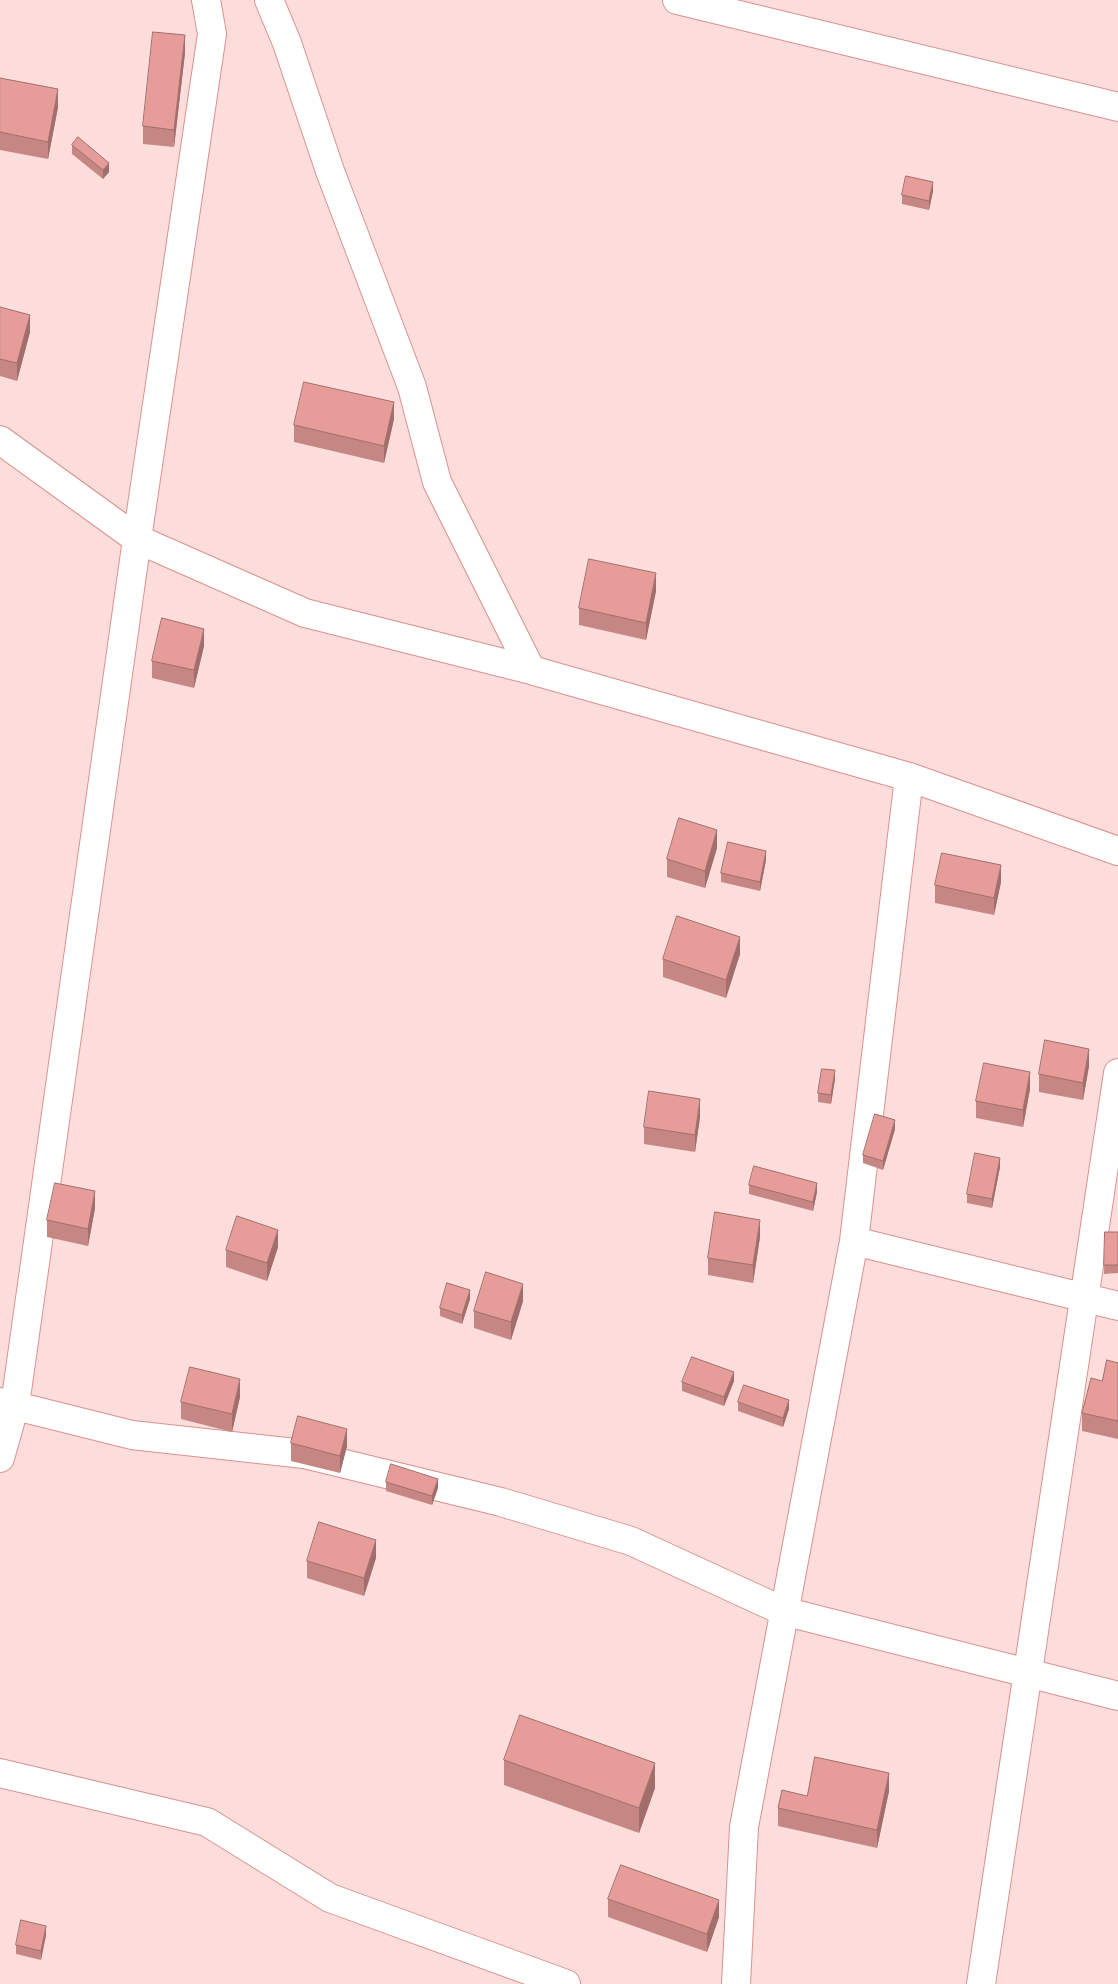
<!DOCTYPE html>
<style>
body{margin:0}
canvas{display:block;background:#fddddb}
</style>
<canvas width="1118" height="1984"></canvas>
<script>
const c = document.querySelector('canvas').getContext('2d');
c.lineJoin = 'round';
function strokePath(path, color, width, dash) {
  c.strokeStyle = color;
  c.lineWidth = width;
  c.lineCap = dash ? 'butt' : 'round';
  c.setLineDash(dash || []);
  c.stroke(path);
}
function paint(path, color) {
  c.fillStyle = color;
  c.fill(path, 'evenodd');
}
const street = new Path2D(`
 M269 0 287 43 330 171 412 387 437 482 531 670
 M677 0 1118 107
 M0 440 137 539 305 613 531 670 909 777 1118 851
 M854 1241 1118 1306
 M0 1402 132 1435 304 1454 501 1502 631 1541 783 1611 1118 1696
 M0 1458 15 1405 137 539 212 34 206 0
 M0 1773 207 1822 330 1898 566 1984
 M736 1984 744 1827 854 1241 909 777
 M981 1984 1118 1073`);
strokePath(street, '#da918e', 30);
strokePath(street, '#fff', 28);
paint(new Path2D(`
 M185 53 174 147 143 144V126Z
 M0 78 58 107 48 159 0 150Z
 M72 145 109 172 103 179 72 154Z
 M933 191 929 210 902 204V195Z
 M0 307 30 332 17 381 0 376Z
 M394 419 384 463 294 442V425Z
 M656 591 646 640 579 625V608Z
 M204 646 194 688 152 678V661Z
 M717 848 705 888 667 877V859Z
 M766 860 760 891 721 882V873Z
 M1001 882 994 915 935 903V885Z
 M740 954 726 998 663 977V959Z
 M1089 1066 1083 1100 1039 1092V1074Z
 M835 1079 831 1104 818 1102V1093Z
 M1030 1089 1023 1127 976 1118V1101Z
 M700 1117 695 1152 644 1144V1127Z
 M895 1129 883 1170 863 1163V1155Z
 M1000 1167 992 1208 967 1203V1194Z
 M749 1185 817 1192 813 1211 749 1194Z
 M95 1208 88 1246 47 1237V1220Z
 M1105 1232H1118V1273L1104 1274Z
 M760 1237 753 1283 708 1275V1258Z
 M278 1247 267 1281 226 1267V1250Z
 M470 1299 462 1324 440 1316V1308Z
 M523 1301 511 1340 474 1328V1311Z
 M1118 1363V1439L1082 1431V1413L1102 1381Z
 M734 1381 724 1406 682 1391V1382Z
 M240 1397 232 1432 181 1419V1402Z
 M738 1402 789 1409 783 1427 738 1411Z
 M291 1443 347 1446 340 1473 291 1461Z
 M386 1482 438 1488 432 1505 386 1491Z
 M376 1558 364 1596 307 1578V1561Z
 M504 1760 655 1788 639 1833 504 1785Z
 M889 1791 877 1848 778 1826V1808L807 1796Z
 M608 1899 719 1917 707 1952 608 1917Z
 M46 1935 41 1960 16 1954V1945Z`), '#c68784');
paint(new Path2D(`
 M185 35V53L174 147V130Z
 M58 89V107L48 159V142Z
 M109 163V172L103 179V170Z
 M933 182V191L929 210V201Z
 M30 315V332L17 381V363Z
 M394 402V419L384 463V446Z
 M656 573V591L646 640V623Z
 M204 629V646L194 688V670Z
 M717 830V848L705 888V871Z
 M766 851V860L760 891V882Z
 M1001 865V882L994 915V898Z
 M740 937V954L726 998V980Z
 M1089 1049V1066L1083 1100V1083Z
 M835 1070V1079L831 1104V1095Z
 M1030 1072V1089L1023 1127V1110Z
 M700 1099V1117L695 1152V1135Z
 M895 1120V1129L883 1170V1161Z
 M1000 1158V1167L992 1208V1199Z
 M817 1183V1192L813 1211V1202Z
 M95 1191V1208L88 1246V1229Z
 M760 1220V1237L753 1283V1265Z
 M278 1230V1247L267 1281V1263Z
 M523 1284V1301L511 1340V1322Z
 M470 1290V1299L462 1324V1315Z
 M734 1372V1381L724 1406V1397Z
 M240 1379V1397L232 1432V1414Z
 M789 1400V1409L783 1427V1418Z
 M347 1429V1446L340 1473V1456Z
 M438 1479V1488L432 1505V1496Z
 M376 1540V1558L364 1596V1578Z
 M655 1763V1788L639 1833V1808Z
 M889 1773V1791L877 1848V1830Z
 M719 1900V1917L707 1952V1934Z
 M46 1926V1935L41 1960V1951Z`), '#a16e6b');
const building = new Path2D(`
 M153 32 185 35 174 130 143 126Z
 M0 78 58 89 48 142 0 132Z
 M78 137 109 163 103 170 72 145Z
 M906 176 933 182 929 201 902 195Z
 M0 307 30 315 17 363 0 359Z
 M304 382 394 402 384 446 294 425Z
 M589 559 656 573 646 623 579 608Z
 M162 618 204 629 194 670 152 661Z
 M679 818 717 830 705 871 667 859Z
 M728 842 766 851 760 882 721 873Z
 M942 853 1001 865 994 898 935 885Z
 M677 916 740 937 726 980 663 959Z
 M1045 1040 1089 1049 1083 1083 1039 1074Z
 M984 1063 1030 1072 1023 1110 976 1101Z
 M822 1069 835 1070 831 1095 818 1093Z
 M649 1091 700 1099 695 1135 644 1127Z
 M875 1114 895 1120 883 1161 863 1155Z
 M975 1153 1000 1158 992 1199 967 1194Z
 M754 1166 817 1183 813 1202 749 1185Z
 M55 1183 95 1191 88 1229 47 1220Z
 M715 1212 760 1220 753 1265 708 1258Z
 M237 1216 278 1230 267 1263 226 1250Z
 M1105 1232H1118V1265H1104Z
 M486 1272 523 1284 511 1322 474 1311Z
 M447 1283 470 1290 462 1315 440 1308Z
 M692 1357 734 1372 724 1397 682 1382Z
 M1107 1360 1118 1363V1421L1082 1413 1091 1378 1102 1381Z
 M190 1367 240 1379 232 1414 181 1402Z
 M744 1385 789 1400 783 1418 738 1402Z
 M298 1416 347 1429 340 1456 291 1443Z
 M391 1464 438 1479 432 1496 386 1482Z
 M319 1522 376 1540 364 1578 307 1561Z
 M520 1715 655 1763 639 1808 504 1760Z
 M815 1757 889 1773 877 1830 778 1808 782 1790 807 1796Z
 M621 1865 719 1900 707 1934 608 1899Z
 M21 1920 46 1926 41 1951 16 1945Z`);
paint(building, '#e69d99');
strokePath(building, '#a16e6b', 1);
</script>
